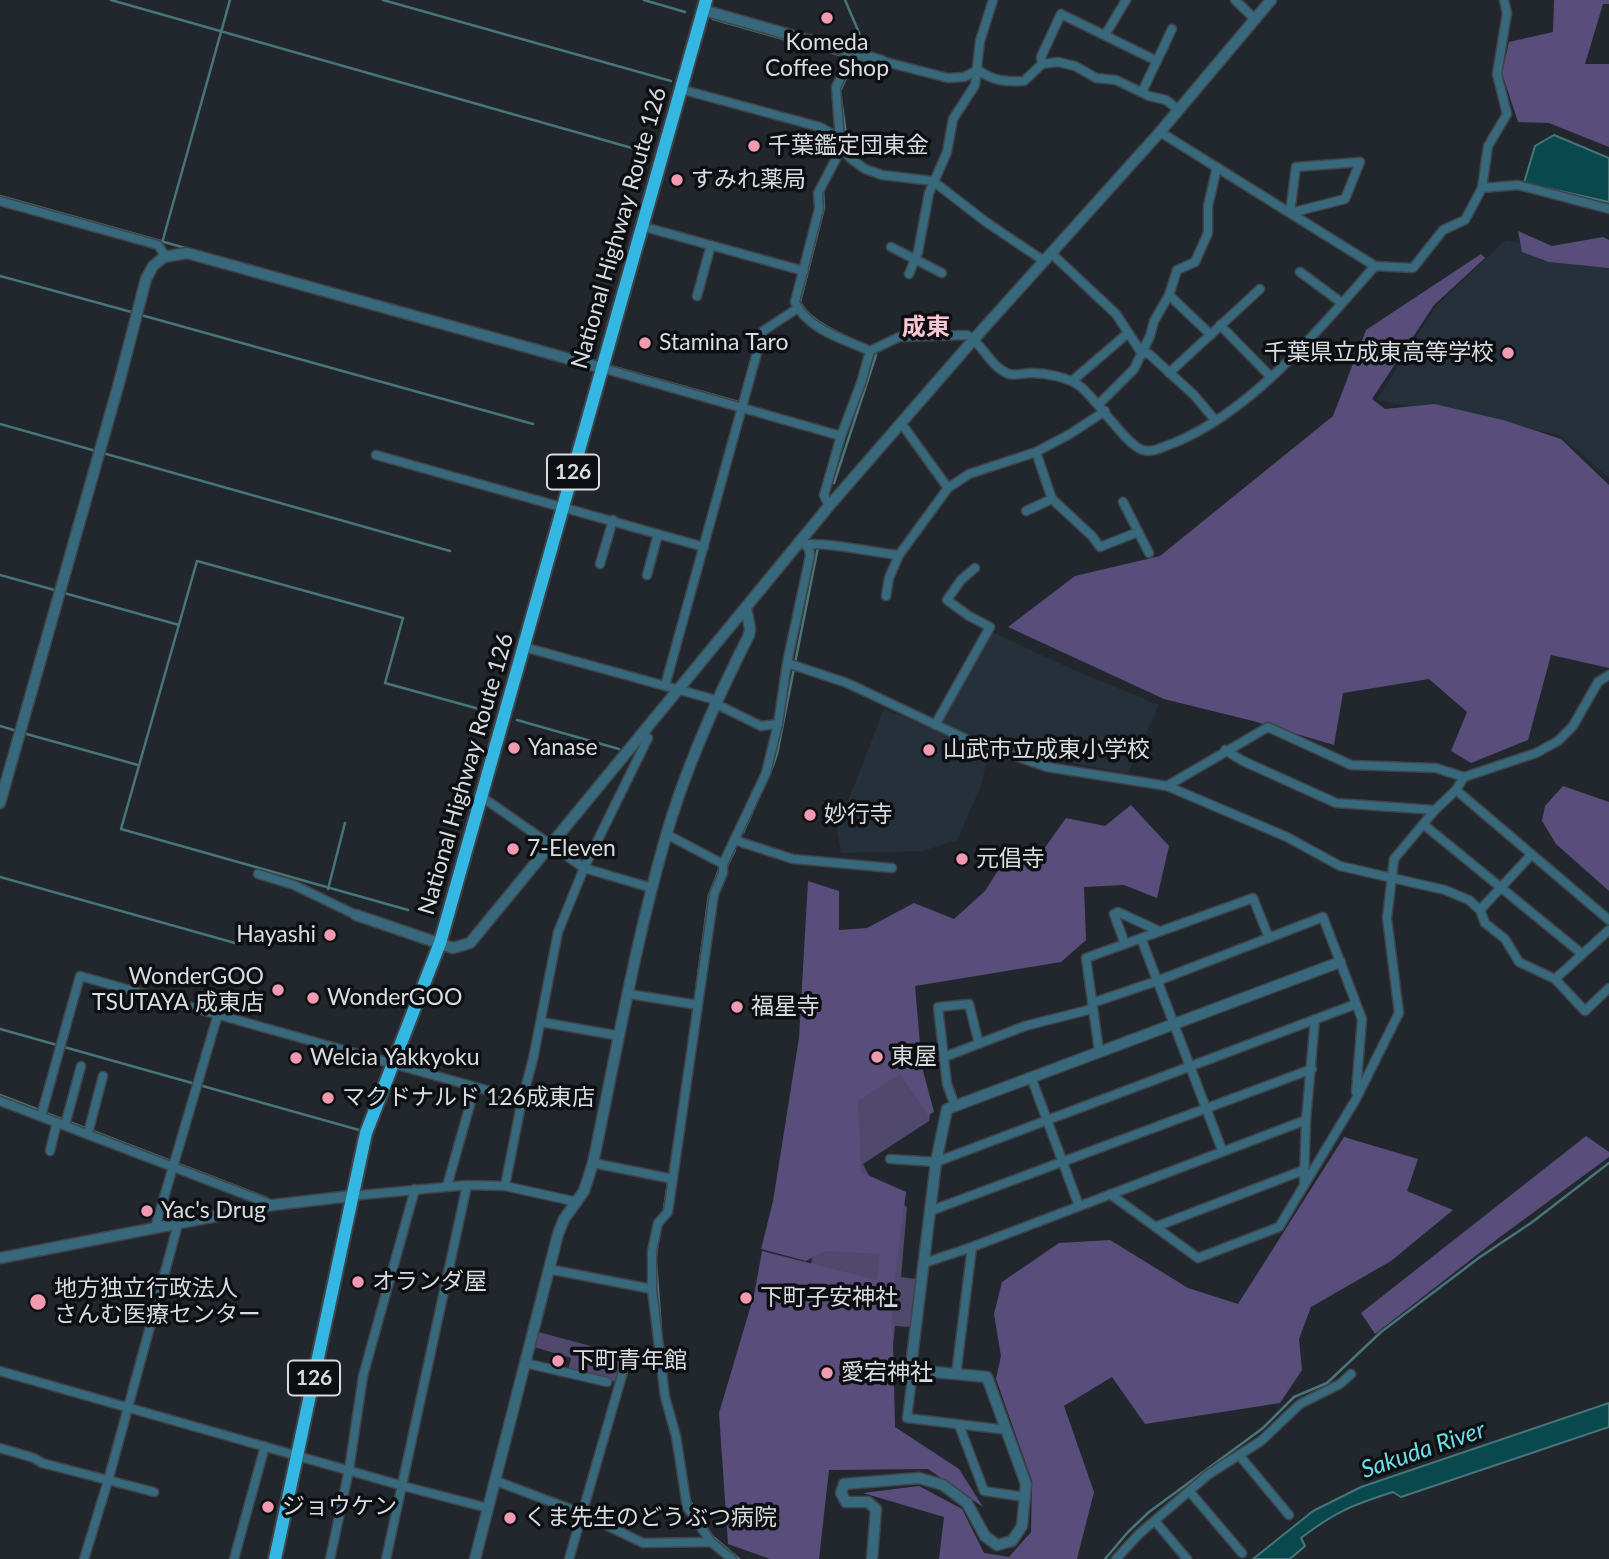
<!DOCTYPE html>
<meta charset="utf-8">
<style>
body{margin:0}
canvas{display:block;background:#21272c}
</style>
<canvas width="1609" height="1559"></canvas>
<script>
const c = document.querySelector('canvas').getContext('2d');
c.lineJoin = 'round';
function paint(path, color) {
  c.fillStyle = color;
  c.fill(path, 'evenodd');
}
function strokePath(path, color, width, dash) {
  c.strokeStyle = color;
  c.lineWidth = width;
  c.lineCap = dash ? 'butt' : 'round';
  c.setLineDash(dash || []);
  c.stroke(path);
}
function write(font, color, halo, rows, align = 'center') {
  c.font = font + ' Lato,"Noto Sans JP",sans-serif';
  c.lineWidth = 7;
  c.setLineDash([]);
  c.textBaseline = 'middle';
  c.strokeStyle = halo;
  c.fillStyle = color;
  for (const [text, x, y, turn = 0] of rows) {
    c.save();
    c.translate(x, y);
    c.rotate((+turn || 0) * Math.PI / 180);
    c.textAlign = isNaN(turn) ? turn : align;
    if (halo) c.strokeText(text, 0, 0);
    c.fillText(text, 0, 0);
    c.restore();
  }
}
paint(new Path2D(`
 M1506 240 1609 261V478L1560 435 1377 400 1436 306Z
 M990 631 1080 673 1159 705 1128 773 1054 760 992 741 980 788 957 840 923 851 841 853 837 830 884 709 937 730Z`), '#25303a');
paint(new Path2D(`
 M916 1058 931 1110 929 1121 863 1164 871 1180 907 1207 901 1277 916 1279 910 1327 895 1326 885 1419 779 1428 839 1120 858 1078Z
 M538 1332 625 1355 617 1382 568 1370 571 1358 534 1347Z`), '#50486d');
paint(new Path2D(`
 M1554 0H1609V4H1603L1585 64H1609V147L1549 123 1518 122 1502 73 1509 42 1553 32Z
 M1518 231 1552 246 1603 237 1609 240V268L1549 262 1522 252Z
 M1481 254 1485 258 1434 305 1372 399 1385 409 1434 404 1503 420 1561 439 1609 485V668L1551 655 1528 740 1471 763 1451 751 1467 712 1429 679 1343 693 1334 745 1253 721 1164 699 1008 627 1075 576 1160 556 1333 416 1366 330Z
 M1563 786 1609 802V891L1556 844 1542 821 1545 806Z
 M1131 805 1169 846 1157 898 1124 885 1084 887 1086 940 1061 962 915 986 922 1067 934 1112 928 1115 900 1074 858 1101 861 1172 906 1192 892 1299 895 1427 959 1469 983 1507 928 1469 829 1470 819 1559H770L728 1544 719 1413 754 1295 762 1251 877 1280 880 1254 824 1251 806 1261 761 1249 773 1201 799 1038 808 881 839 891V930L867 928 914 903 954 919 985 891 1004 861 1021 845 1039 856 1066 818 1105 826Z
 M1586 1136 1609 1152V1157L1500 1237 1375 1334 1361 1313Z
 M1344 1137 1418 1159 1407 1191 1453 1210 1391 1261 1311 1307 1299 1339 1302 1370 1280 1403 1145 1424 1112 1377 1064 1406 1094 1492 1077 1559H939L944 1517 863 1493 919 1486 962 1509 984 1553 1009 1557 1031 1532 1032 1481 996 1379 1001 1356 994 1314 1002 1282 1059 1243 1110 1240 1188 1288 1238 1304Z`), '#584d7b');
const water = new Path2D(`
 M1554 135 1609 158V202L1524 183 1535 146Z
 M1609 1403V1427L1401 1497 1393 1492C1352 1505 1335 1512 1301 1538L1305 1546 1290 1559H1253L1313 1511 1361 1487Z`);
paint(water, '#09494e');
strokePath(water, '#47757a', 2);
strokePath(new Path2D(`
 M111 0 646 152
 M383 0 671 81
 M644 0 685 12
 M845 0 863 42
 M713 19 847 57
 M847 142 840 91 855 59
 M823 192 824 208 800 302C809 321 838 332 855 341
 M0 196 189 249
 M162 243 230 0
 M0 276 135 313
 M146 297 152 276
 M141 315 533 424
 M607 365 742 403
 M0 424 450 551
 M834 483 876 355
 M0 575 58 591
 M64 593 179 625
 M517 720 619 749
 M0 726 17 731
 M23 733 138 765
 M769 776 777 754 818 547
 M761 793 766 782
 M743 833 759 797
 M726 868 735 850
 M0 877 235 943
 M328 889 345 823
 M408 910 121 829 197 561 403 618 385 683 490 712
 M0 1029 57 1045
 M690 1035 709 895 719 870
 M64 1047 359 1130
 M0 1095 39 1110
 M46 1113 267 1198
 M663 1215 677 1125
 M656 1256 659 1235
 M656 1263 661 1329
 M690 1501 712 1536 739 1559
 M1105 1559 1128 1532 1149 1512 1263 1428 1294 1397 1327 1383 1381 1332 1480 1257 1531 1223 1609 1163`), '#47757a', 2.5);
const minor = new Path2D(`
 M1235 0 1256 20
 M1105 35 1126 0
 M854 52 836 87 840 142 838 155 818 193 819 209 795 302C806 329 846 340 870 351
 M882 61 948 78 964 77 978 70
 M1042 64 1058 62 1075 66 1096 78 1116 80 1149 96 1166 100 1179 110
 M978 70C993 81 1006 82 1024 81L1042 64 1041 57 1061 14 1157 61
 M680 89 820 127 834 135 850 158 865 169 882 175 933 181 986 222 1044 261
 M1142 92 1172 29
 M1160 132 1375 266 1413 268 1443 230 1465 220 1482 188 1488 146 1507 114 1497 74 1507 13 1504 0
 M1360 162 1345 199 1290 213 1296 167Z
 M1482 188 1518 185 1609 209
 M0 201 158 245 166 257
 M641 226 804 271
 M891 247 942 273
 M1051 253 1116 314 1141 352 1149 354 1194 395 1215 420
 M1300 272 1342 303
 M909 274 918 252 929 193 947 152 953 119 975 85 980 41 993 0
 M1169 295 1211 335
 M697 296 711 245
 M1220 325 1271 377
 M602 368 841 436
 M1169 373 1260 289
 M1072 381 1128 333
 M1099 404 1134 369 1150 336 1154 321 1169 295 1177 270 1195 262 1208 233V206L1217 167
 M901 423 948 488
 M376 455 704 547
 M1052 499 1092 536 1100 547 1138 532
 M1123 502 1149 553
 M829 506 824 495 841 436 861 383 870 351 899 337 967 335C983 344 991 368 1009 374 1017 376 1023 373 1030 373 1046 373 1069 377 1081 387 1097 400 1128 447 1143 450 1154 453 1164 446 1174 443 1254 410 1319 329 1375 266
 M1026 511 1052 499 1036 452
 M806 544C837 543 868 552 899 555
 M600 564 613 520
 M647 575 658 534
 M886 596 889 578 899 555 948 488 969 474 1036 452 1070 434 1105 411
 M524 647 716 700
 M787 663 847 683 966 739 1047 767 1167 786 1287 837 1340 866 1445 890 1469 900 1480 910 1485 923 1505 939 1519 962 1555 979 1585 1011 1609 988
 M665 686 763 331 798 308
 M714 703 761 726 778 724
 M935 725 990 627 969 616 947 600 961 580 975 568
 M1225 750 1243 761 1336 803 1435 810
 M1167 786 1268 727 1351 765 1436 768 1464 777 1536 753 1558 741 1573 726 1598 682 1609 675
 M1456 790 1609 920
 M482 797 584 868 652 888
 M1423 824 1581 953
 M666 834 723 864
 M734 840 793 859 892 868
 M258 874 294 885 356 915
 M1480 910 1531 855
 M1141 938 1222 1150
 M1125 944 1114 914 1118 912 1159 931
 M1555 979 1609 930
 M629 994 698 1005
 M1092 1003 1157 981 1323 917 1362 1019 1356 1092
 M541 1022 620 1036
 M1099 1051 1086 958 1253 898 1269 938
 M944 1057 1025 1026 1092 1009
 M1031 1077 1079 1206
 M0 1101 273 1205
 M955 1106 947 1084 938 1007 969 1004 979 1044
 M41 1116 80 976 522 1100
 M65 1125 81 1066
 M88 1133 103 1076
 M50 1151 57 1122
 M890 1159 936 1162 1356 1004
 M593 1163 673 1179
 M1304 1181 1306 1120 1315 1019
 M447 1186 475 1087
 M505 1186 522 1100 533 1059 558 932 584 868 648 738 641 735
 M1110 1194 1198 1258 1279 1227 1356 1099 1399 1013 1387 918 1394 859 1435 810 1456 790 1464 777
 M351 1196 467 1185 505 1186 577 1202
 M930 1211 1312 1069
 M1155 1227 1304 1170
 M155 1228 218 1014
 M924 1263 972 1247 1306 1120
 M548 1269 652 1289
 M525 1363 607 1382
 M913 1370 907 1418 1007 1430
 M0 1371 403 1486 488 1508
 M956 1375 972 1247
 M959 1425 984 1491 1025 1497
 M0 1448 34 1458 42 1463 154 1492
 M1239 1455 1289 1515
 M496 1481 581 1513 643 1543 711 1542
 M1190 1492 1242 1553
 M1155 1521 1187 1559
 M84 1559 108 1481 178 1224
 M234 1559 265 1446
 M330 1559 349 1470 363 1376 415 1189
 M386 1559 467 1185
 M569 1559 627 1358 661 1363
 M732 1559 711 1542 687 1507 676 1436 665 1397 652 1289V1251L658 1223 668 1212 714 894 723 873V864L766 773 778 724 787 663 810 556 809 549 801 540
 M1116 1559 1139 1534 1209 1474 1261 1441 1300 1404 1340 1384 1351 1374`);
const tertiary = new Path2D(`
 M703 10 882 61
 M0 803 119 383 146 279 153 266 164 257 187 253 602 368
 M356 915 453 948 470 943 829 506 974 339 1160 132 1271 0
 M0 1258 273 1205 351 1196
 M475 1559 558 1234 564 1219 584 1191 593 1163C616 1054 635 943 666 836 686 766 716 700 749 635L750 629 746 608
 M872 1559 876 1509 868 1502H846L841 1493 844 1484 919 1478 943 1485 967 1503 985 1536 997 1545 1012 1541 1022 1526 1026 1484 987 1377 913 1370 911 1366 936 1162 947 1109 1340 962`);
const trunk = new Path2D(`
 M275 1559 366 1133 440 943 706 0`);
strokePath(minor, '#3e4449', 11);
strokePath(tertiary, '#3e4449', 13);
strokePath(trunk, '#3e4449', 16);
strokePath(minor, '#38687b', 8);
strokePath(tertiary, '#38687b', 10);
strokePath(trunk, '#35b7e3', 12);
for (const [x, y, r, color] of [
 [827,18,7,"#f19ab2"],
 [754,146,7,"#f19ab2"],
 [677,180,7,"#f19ab2"],
 [645,343,7,"#f19ab2"],
 [1508,353,7,"#f19ab2"],
 [514,748,7,"#f19ab2"],
 [929,750,7,"#f19ab2"],
 [810,815,7,"#f19ab2"],
 [513,849,7,"#f19ab2"],
 [962,859,7,"#f19ab2"],
 [330,935,7,"#f19ab2"],
 [278,990,7,"#f19ab2"],
 [313,998,7,"#f19ab2"],
 [737,1007,7,"#f19ab2"],
 [877,1057,7,"#f19ab2"],
 [296,1058,7,"#f19ab2"],
 [328,1098,7,"#f19ab2"],
 [147,1211,7,"#f19ab2"],
 [358,1282,7,"#f19ab2"],
 [746,1298,7,"#f19ab2"],
 [38,1302,9,"#f19ab2"],
 [558,1361,7,"#f19ab2"],
 [827,1373,7,"#f19ab2"],
 [268,1507,7,"#f19ab2"],
 [510,1518,7,"#f19ab2"]
]) {
  const dot = new Path2D();
  dot.arc(x, y, r, 0, 2 * Math.PI);
  c.fillStyle = color;
  c.fill(dot);
  strokePath(dot, '#0d0f12', 2.5);
}
for (const [x, y, w] of [
 [573,472,52],
 [314,1378,52]
]) {
  const box = new Path2D();
  box.roundRect(x - w / 2, y - 17.5, w, 35, 5);
  c.fillStyle = '#0d0f12';
  c.fill(box);
  strokePath(box, '#d8dce0', 2);
}
write('bold 21px', '#d8dce0', null, [
 ["126",573,472],
 ["126",314,1378]
]);
write('23px', '#d8dce0', '#0d0f12', [
 ["Komeda",827,43,"center"],
 ["Coffee Shop",827,69,"center"],
 ["千葉鑑定団東金",768,146],
 ["すみれ薬局",691,180],
 ["Stamina Taro",659,343],
 ["千葉県立成東高等学校",1494,353,"right"],
 ["Yanase",528,748],
 ["山武市立成東小学校",943,750],
 ["妙行寺",824,815],
 ["7-Eleven",527,849],
 ["元倡寺",976,859],
 ["Hayashi",316,935,"right"],
 ["WonderGOO",264,977,"right"],
 ["TSUTAYA 成東店",264,1003,"right"],
 ["WonderGOO",327,998],
 ["福星寺",751,1007],
 ["東屋",891,1057],
 ["Welcia Yakkyoku",310,1058],
 ["マクドナルド 126成東店",342,1098],
 ["Yac's Drug",161,1211],
 ["オランダ屋",372,1282],
 ["地方独立行政法人",54,1289],
 ["さんむ医療センター",54,1315],
 ["下町子安神社",760,1298],
 ["下町青年館",572,1361],
 ["愛宕神社",841,1373],
 ["ジョウケン",282,1507],
 ["くま先生のどうぶつ病院",524,1518]
], 'left');
write('23px', '#d8dce0', '#0d0f12', [
 ["National Highway Route 126",619,228,-74],
 ["National Highway Route 126",466,774,-74]
]);
write('bold 24px', '#f8c5d2', '#0d0f12', [
 ["成東",926,327]
]);
write('italic 24px', '#6cdfe9', '#0d0f12', [
 ["Sakuda River",1423,1450,-19]
]);
</script>
